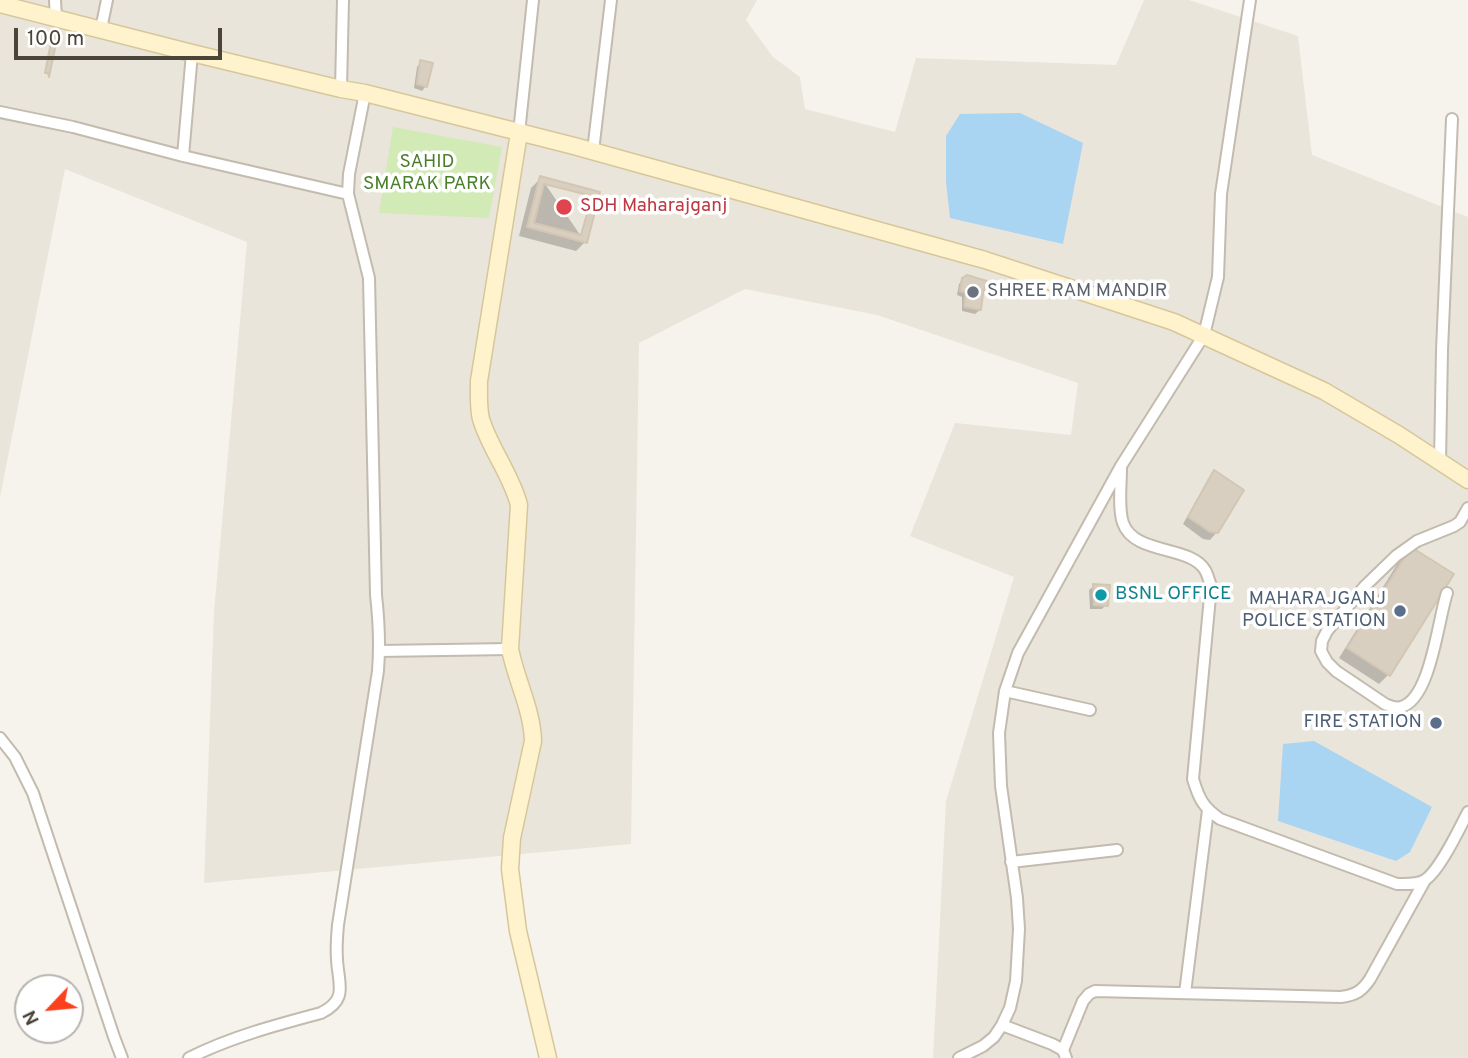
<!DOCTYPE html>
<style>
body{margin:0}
#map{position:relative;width:1468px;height:1058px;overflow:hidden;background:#f6f3ec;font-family:Overpass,sans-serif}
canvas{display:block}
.north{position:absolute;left:14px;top:974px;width:70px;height:70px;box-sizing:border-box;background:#fff;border:2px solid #b7b4b0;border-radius:50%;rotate:244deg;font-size:19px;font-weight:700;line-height:28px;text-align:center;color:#4b4439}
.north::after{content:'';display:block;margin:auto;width:24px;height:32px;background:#fc3f1d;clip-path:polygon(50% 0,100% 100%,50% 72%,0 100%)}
.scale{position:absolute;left:14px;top:28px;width:208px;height:32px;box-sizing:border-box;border:4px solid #4b4439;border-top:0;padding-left:9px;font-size:21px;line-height:24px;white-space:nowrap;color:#4b4439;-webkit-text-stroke:5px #fff;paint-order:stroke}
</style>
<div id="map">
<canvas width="1468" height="1058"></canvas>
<div class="north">N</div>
<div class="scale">100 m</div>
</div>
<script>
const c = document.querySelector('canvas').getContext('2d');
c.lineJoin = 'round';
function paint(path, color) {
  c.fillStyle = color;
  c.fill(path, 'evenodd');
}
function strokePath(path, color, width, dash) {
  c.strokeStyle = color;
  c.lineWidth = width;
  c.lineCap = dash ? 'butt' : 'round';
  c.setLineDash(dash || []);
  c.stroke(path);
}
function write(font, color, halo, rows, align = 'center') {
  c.font = font + ' Overpass,sans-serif';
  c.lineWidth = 7;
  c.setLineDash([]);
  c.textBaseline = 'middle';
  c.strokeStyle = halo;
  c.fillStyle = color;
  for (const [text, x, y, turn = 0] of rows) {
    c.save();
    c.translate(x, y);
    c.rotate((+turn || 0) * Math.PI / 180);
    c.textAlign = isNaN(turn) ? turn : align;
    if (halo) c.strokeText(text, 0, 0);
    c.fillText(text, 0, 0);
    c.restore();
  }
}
paint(new Path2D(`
 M0 0H757L746 20 773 57 800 77 805 109 895 132 916 58 1116 65 1144 0H1189L1298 36 1312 155 1468 217V1058H933L946 801 1014 577 910 536 955 423 1071 435 1078 383 877 315 745 289 639 343 631 844 204 883 214 612 247 242 65 169 0 497Z`), '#eae5da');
paint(new Path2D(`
 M393 127 502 147 489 218 379 213Z`), '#d2eab5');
paint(new Path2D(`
 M1020 113 1083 143 1063 244 950 218 946 182V136L960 114Z
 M1314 741 1432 807 1410 852 1396 861 1278 821 1283 744Z`), '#a9d4f2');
paint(new Path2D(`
 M421 62 426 86 422 91 414 88 417 67Z
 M541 178 585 242 576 251 519 236 531 188Z
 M963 279 980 310 975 314 962 311V297L957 295 959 284Z
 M1214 472 1217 532 1210 540 1203 539 1183 524 1208 479Z
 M1411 549 1389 674 1379 684 1339 658 1401 558Z
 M1094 586 1106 605 1102 609H1090L1089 590Z`), '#0003');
const building = new Path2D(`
 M53 32 58 34 49 77 48 73H45Z
 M420 60 433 63 427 87 417 84Z
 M540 176 600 192 587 243 527 227Z
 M544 184 592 196 581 235 534 223Z
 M967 275 987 281 983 294 981 310 965 307 964 306 966 293 960 291 962 278Z
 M1214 470 1244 490 1218 533 1210 532 1188 517Z
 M1411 547 1454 574 1390 676 1347 648Z
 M1093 584 1110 585 1108 606 1094 605Z`);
paint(building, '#d8cfc1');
strokePath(building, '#d3c7b4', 2);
const street = new Path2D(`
 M55 0 56 18
 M101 29 107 0
 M341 89 343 0
 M0 112 73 127 183 156 348 194
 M519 133 533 0
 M593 151 611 0
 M183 156 192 53
 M1440 462 1442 350 1452 119
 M1121 469C1121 484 1118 509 1123 523 1134 555 1190 545 1205 570 1208 575 1209 581 1211 586L1193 779C1199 799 1203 807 1220 819L1397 884C1406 884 1417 885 1425 880 1440 870 1459 829 1468 812
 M1447 593C1438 619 1431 699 1401 707 1395 709 1390 706 1385 704L1336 671 1327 662 1321 651 1322 641 1327 631 1365 586 1396 556 1417 541 1454 526 1460 522 1468 508
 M379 651 510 649
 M1005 691 1090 710
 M0 738 15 757 33 793 114 1037 122 1058
 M1011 862 1117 850
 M1185 993 1208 810
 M1002 1025 1052 1044 1063 1050 1066 1058
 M1063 1050 1083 1001 1089 994 1095 991 1341 997C1356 995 1362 991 1370 979L1425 880
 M189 1058C231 1037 276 1025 321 1013 349 999 338 984 337 959 336 947 337 936 338 925L378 671C380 645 379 621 376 595L369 278 348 194 349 174 365 93
 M959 1058 983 1046 994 1037 1002 1025 1010 1008 1016 981 1019 929 1017 898 1001 786 1000 760 999 733 1005 691 1018 653 1121 466 1204 335 1218 277 1221 194 1250 0`);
const secondary = new Path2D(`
 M0 4 192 53 341 89 365 93 574 146 985 260 1174 322 1324 391 1399 435 1468 480
 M519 133 479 381C479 394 478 407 481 419 490 449 511 474 519 505L510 649C516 680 532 709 533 741L512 838 510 869 518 931 548 1058`);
strokePath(street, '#c2bbae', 14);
strokePath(secondary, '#d6c79b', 19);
strokePath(street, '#fff', 10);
strokePath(secondary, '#fff3cd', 16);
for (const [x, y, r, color] of [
 [564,207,9,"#e0444e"],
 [973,292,7,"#6b7280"],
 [1101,595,7,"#0f9aa8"],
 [1400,611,7,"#5c6f8a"],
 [1436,723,7,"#5c6f8a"]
]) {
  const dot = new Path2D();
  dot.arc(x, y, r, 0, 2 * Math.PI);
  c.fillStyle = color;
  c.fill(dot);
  strokePath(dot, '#fff', 2.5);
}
write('19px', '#4a7f2a', '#fff', [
 ["SAHID",427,163],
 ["SMARAK PARK",427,185]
]);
write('19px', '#be3a42', '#fff', [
 ["SDH Maharajganj",580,207]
], 'left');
write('19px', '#5b616d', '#fff', [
 ["SHREE RAM MANDIR",987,292]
], 'left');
write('19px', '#0d838f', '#fff', [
 ["BSNL OFFICE",1115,595]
], 'left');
write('19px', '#4e5e75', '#fff', [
 ["MAHARAJGANJ",1386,600],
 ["POLICE STATION",1386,622],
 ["FIRE STATION",1422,723]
], 'right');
</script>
